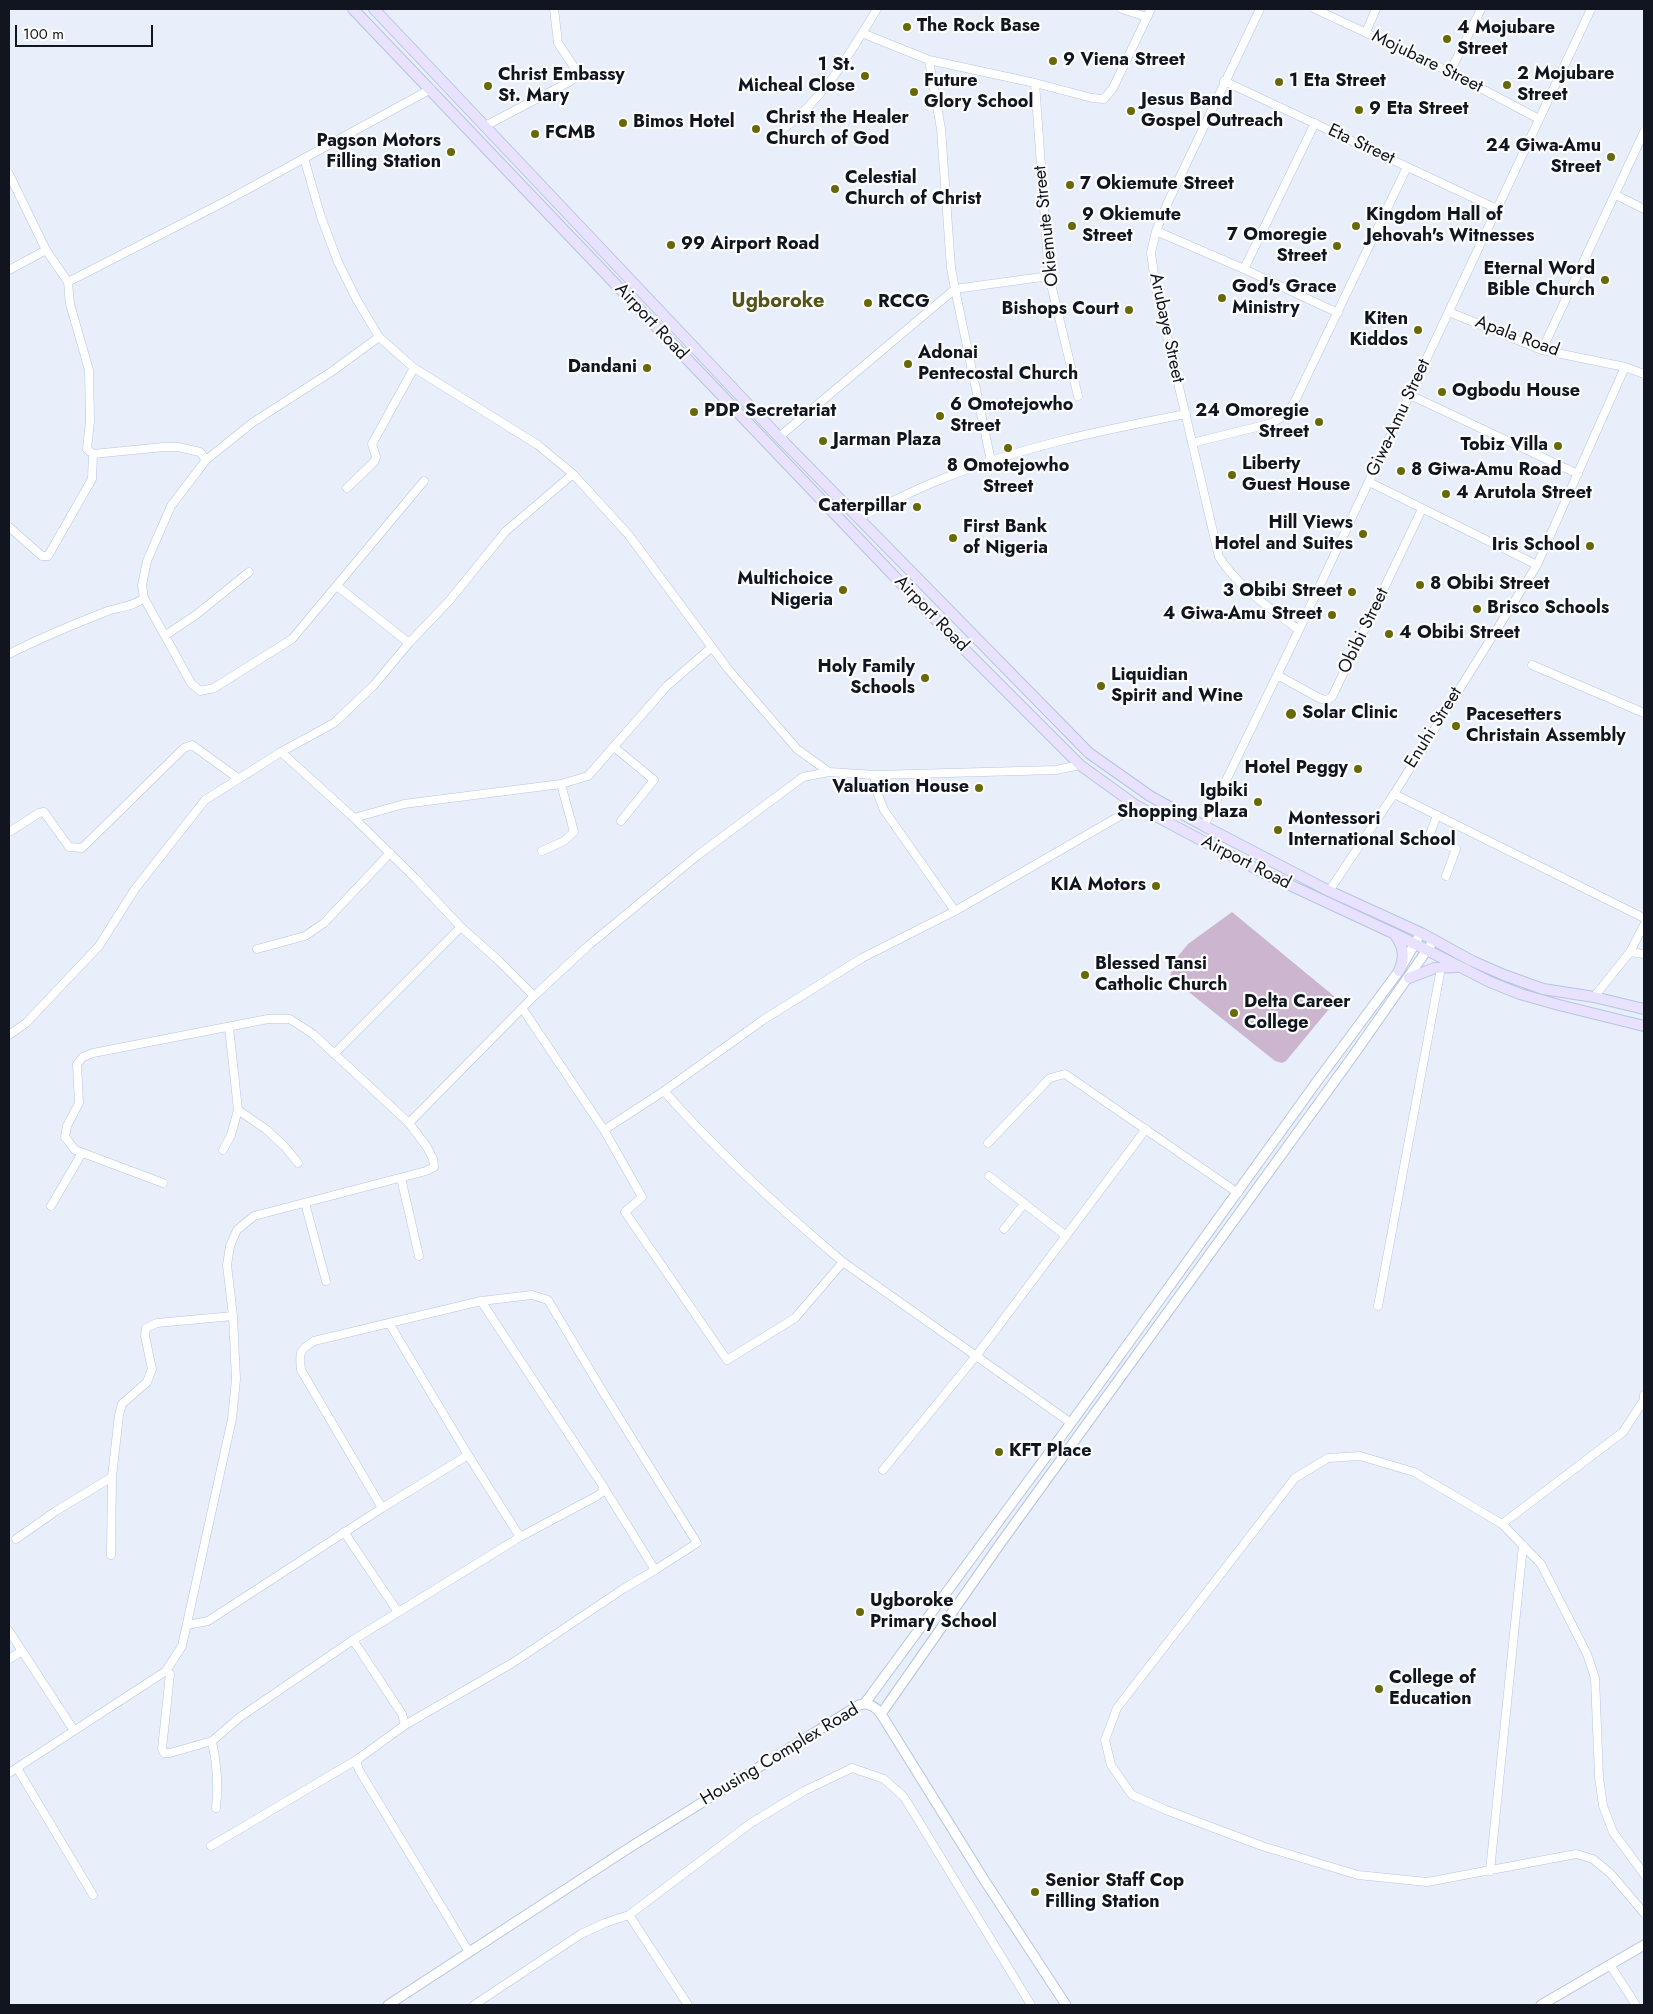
<!DOCTYPE html>
<style>
body{margin:0}
#map{position:relative;width:1653px;height:2014px;overflow:hidden;background:#e8effb;font-family:Jost,sans-serif}
canvas{display:block}
.frame{position:absolute;inset:0;border:10px solid #10151f;pointer-events:none}
.scale{position:absolute;left:15px;top:25px;width:138px;height:22px;box-sizing:border-box;border:2px solid #10151f;border-top:0;padding-left:6px;font-size:15px;line-height:18px;white-space:nowrap;color:#10151f;-webkit-text-stroke:4px #fcfcfc;paint-order:stroke}
</style>
<div id="map">
<canvas width="1653" height="2014"></canvas>
<div class="frame"></div>
<div class="scale">100 m</div>
</div>
<script>
const c = document.querySelector('canvas').getContext('2d');
c.lineJoin = 'round';
function paint(path, color) {
  c.fillStyle = color;
  c.fill(path, 'evenodd');
}
function strokePath(path, color, width, dash) {
  c.strokeStyle = color;
  c.lineWidth = width;
  c.lineCap = dash ? 'butt' : 'round';
  c.setLineDash(dash || []);
  c.stroke(path);
}
function write(font, color, halo, rows, align = 'center') {
  c.font = font + ' Jost,sans-serif';
  c.lineWidth = 4.5;
  c.setLineDash([]);
  c.textBaseline = 'middle';
  c.strokeStyle = halo;
  c.fillStyle = color;
  for (const [text, x, y, turn = 0] of rows) {
    c.save();
    c.translate(x, y);
    c.rotate((+turn || 0) * Math.PI / 180);
    c.textAlign = isNaN(turn) ? turn : align;
    if (halo) c.strokeText(text, 0, 0);
    c.fillText(text, 0, 0);
    c.restore();
  }
}
paint(new Path2D(`
 M1232 912 1335 997 1334 1003 1286 1061 1282 1063 1275 1061 1170 977 1174 961 1188 944Z`), '#ccb5cf');
const minor = new Path2D(`
 M1122 9 1147 17
 M1260 9 1168 202 1156 231 1151 253 1156 289 1219 557C1239 588 1270 608 1299 630
 M1315 9 1450 72 1539 119
 M1366 32 1376 9
 M929 60 1035 83 1092 98 1104 99 1113 88 1151 9
 M1450 72 1481 9
 M1224 81 1497 209
 M1035 83 1049 276 1078 396
 M485 126 569 82 575 78 574 67 558 43 554 9
 M782 130C824 99 850 53 877 9
 M304 158 321 217 338 262 357 300 379 337 414 368 538 445 573 474 628 534 728 669 797 749 829 772 875 775 1056 770 1080 765
 M9 174 46 250 68 282 70 304 89 370 90 421 87 449 93 454 92 479 48 556H42L9 527
 M1616 195 1644 209
 M1156 231 1244 269 1338 313
 M1244 269 1315 123
 M9 270 46 250
 M68 282 226 201 431 89
 M1449 312 1542 350 1625 367 1644 374
 M1542 350 1644 132
 M1410 395 1578 474
 M779 437 955 289 951 268 941 129 929 60 862 33
 M1192 443 1269 424 1283 417 1293 405 1407 167
 M93 454 164 447H178L200 452 206 460
 M991 461 955 289 1049 276
 M1369 482 1537 565
 M347 488 374 462 376 457 372 444 414 368
 M858 518C886 505 913 490 942 479 1020 447 1103 430 1186 414
 M337 586 409 643
 M144 598 191 683 200 691 214 688 292 639 424 481
 M166 635 197 614 249 572
 M9 654C40 638 72 625 105 612 118 607 133 607 144 598L142 585 147 561 171 506 206 460 252 423 331 372 379 337
 M1532 665 1644 713
 M1277 675 1321 699 1327 700 1332 697 1422 509
 M614 747 654 780 621 821
 M281 752 354 818 414 877 461 927 499 961 534 996
 M875 775V787L884 810 955 911
 M1394 794 1644 918
 M1437 815 1429 837 1456 849 1446 876
 M354 818 404 804 561 784 588 776 667 686 712 647
 M1204 826 1299 630 1591 9
 M9 832 39 813 44 812 69 847 82 848 184 748 192 745 239 779
 M542 851 564 841 574 832 561 784
 M1329 891 1394 794 1537 565 1625 367
 M257 949 305 936 324 923 390 853
 M1630 952 1644 954
 M1594 997 1630 952 1644 925
 M522 1008 604 1130 642 1197 625 1212 727 1360 795 1318 843 1262
 M229 1027 238 1110 267 1130 285 1147 298 1163
 M9 1035 26 1023 99 946 135 889 205 800 281 752 334 723 374 685 409 643 449 601 506 531 573 474
 M334 1054 461 927
 M664 1091C718 1153 780 1209 843 1262L1071 1423
 M409 1123 534 996 589 945 698 855 803 777 829 772
 M604 1130 664 1091 763 1020 862 958 955 911 1137 806
 M988 1143 1050 1078 1065 1074 1238 1193
 M223 1150 231 1135 238 1110
 M989 1176 1066 1236
 M401 1178 419 1256
 M305 1203 326 1281
 M51 1206 82 1153
 M1004 1229 1024 1204
 M481 1301 532 1295 548 1300 603 1392 697 1543 655 1570 603 1486
 M1378 1306 1441 968
 M389 1323 468 1455
 M883 1470 976 1356 1146 1129
 M382 1508 468 1455 520 1537
 M1502 1524 1623 1432 1644 1400V1395
 M344 1532 398 1612
 M16 1539 56 1511 112 1477
 M111 1555 112 1477 119 1415 122 1404 147 1382 152 1369 145 1336 146 1328 157 1323 233 1316
 M9 1631 73 1729
 M353 1640 402 1714 405 1725 358 1759 357 1764 359 1770 469 1952
 M9 1659 22 1651
 M166 1671 170 1674 162 1749 164 1753H170L212 1741 240 1717 353 1640 520 1537 597 1496 602 1492 603 1486 481 1301 314 1341C299 1350 299 1353 301 1370L382 1508 208 1621 187 1625
 M405 1725 514 1662 623 1589 655 1570
 M212 1741C217 1764 219 1784 216 1808
 M17 1768 93 1895
 M9 1773 166 1671 182 1646 232 1419 236 1379 233 1316 227 1265 230 1246 237 1230 254 1216 426 1171 434 1167 433 1159 427 1147 409 1123 313 1034 290 1019H268L93 1053 83 1057 77 1064 79 1103 67 1126 65 1137 75 1150 163 1183
 M211 1846 358 1759
 M1490 1871 1523 1545
 M1644 1874 1613 1832 1603 1806 1599 1777 1595 1678 1587 1654 1541 1564 1502 1524 1414 1472 1360 1456 1328 1458 1295 1478 1117 1708 1105 1740 1111 1765 1132 1795 1166 1810 1262 1846 1358 1875 1427 1882 1576 1854 1593 1859 1611 1874 1644 1913
 M629 1915 688 2005
 M1610 1965 1636 2005
 M474 2005 581 1934 605 1923 629 1915 751 1823 804 1791 852 1768 884 1779 904 1797 1031 2005`);
const tertiary = new Path2D(`
 M865 1703 1071 1423 1318 1080 1399 971 1421 933
 M881 1714 1000 1544 1355 1053 1434 940
 M388 2005 632 1846 859 1705C868 1702 875 1706 881 1714L983 1878 1066 2005
 M1541 2005 1644 1945`);
const secondary = new Path2D(`
 M353 9 959 644 1080 765 1137 806 1201 840 1264 873 1395 934 1490 982 1520 994 1559 1005 1644 1026
 M374 9 779 437 1089 753 1150 796 1204 826 1329 891 1421 933 1472 961 1504 975 1543 989 1594 997 1644 1009
 M1395 935C1404 947 1405 957 1399 971
 M1409 978 1435 968 1456 967`);
strokePath(minor, '#b5c5e2', 9);
strokePath(tertiary, '#b5c5e2', 11);
strokePath(secondary, '#b5c5e2', 12);
strokePath(minor, '#fff', 8);
strokePath(tertiary, '#fff', 9);
strokePath(secondary, '#e8e2fe', 10);
for (const [x, y, r, color] of [
 [907,27,5,"#676907"],
 [1447,39,5,"#676907"],
 [1053,61,5,"#676907"],
 [865,76,5,"#676907"],
 [1279,82,5,"#676907"],
 [1507,85,5,"#676907"],
 [488,86,5,"#676907"],
 [914,92,5,"#676907"],
 [1359,110,5,"#676907"],
 [1131,111,5,"#676907"],
 [623,123,5,"#676907"],
 [756,129,5,"#676907"],
 [535,134,5,"#676907"],
 [451,152,5,"#676907"],
 [1611,157,5,"#676907"],
 [1070,185,5,"#676907"],
 [835,189,5,"#676907"],
 [1072,226,5,"#676907"],
 [1356,226,5,"#676907"],
 [671,245,5,"#676907"],
 [1337,246,5,"#676907"],
 [1605,280,5,"#676907"],
 [1222,298,5,"#676907"],
 [868,303,5,"#676907"],
 [1129,310,5,"#676907"],
 [1418,330,5,"#676907"],
 [908,364,5,"#676907"],
 [647,368,5,"#676907"],
 [1442,392,5,"#676907"],
 [694,412,5,"#676907"],
 [940,416,5,"#676907"],
 [1319,422,5,"#676907"],
 [823,441,5,"#676907"],
 [1558,446,5,"#676907"],
 [1008,448,5,"#676907"],
 [1401,471,5,"#676907"],
 [1232,475,5,"#676907"],
 [1446,494,5,"#676907"],
 [917,507,5,"#676907"],
 [1363,534,5,"#676907"],
 [953,538,5,"#676907"],
 [1590,546,5,"#676907"],
 [1420,585,5,"#676907"],
 [843,590,5,"#676907"],
 [1352,592,5,"#676907"],
 [1477,609,5,"#676907"],
 [1332,615,5,"#676907"],
 [1389,634,5,"#676907"],
 [925,678,5,"#676907"],
 [1101,686,5,"#676907"],
 [1291,714,6,"#676907"],
 [1456,726,5,"#676907"],
 [1358,769,5,"#676907"],
 [979,788,5,"#676907"],
 [1258,802,5,"#676907"],
 [1278,830,5,"#676907"],
 [1156,886,5,"#676907"],
 [1085,975,5,"#676907"],
 [1234,1013,5,"#676907"],
 [999,1452,5,"#676907"],
 [860,1612,5,"#676907"],
 [1379,1689,5,"#676907"],
 [1035,1892,5,"#676907"]
]) {
  const dot = new Path2D();
  dot.arc(x, y, r, 0, 2 * Math.PI);
  c.fillStyle = color;
  c.fill(dot);
  strokePath(dot, '#fcfcfc', 2);
}
write('bold 18px', '#10151f', '#fcfcfc', [
 ["The Rock Base",917,27],
 ["4 Mojubare",1457,29],
 ["Street",1457,50],
 ["9 Viena Street",1063,61],
 ["1 St.",855,66,"right"],
 ["Micheal Close",855,87,"right"],
 ["2 Mojubare",1517,75],
 ["Street",1517,96],
 ["Christ Embassy",498,76],
 ["St. Mary",498,97],
 ["Future",924,82],
 ["Glory School",924,103],
 ["1 Eta Street",1289,82],
 ["Jesus Band",1141,101],
 ["Gospel Outreach",1141,122],
 ["9 Eta Street",1369,110],
 ["Christ the Healer",766,119],
 ["Church of God",766,140],
 ["Bimos Hotel",633,123],
 ["FCMB",545,134],
 ["Pagson Motors",441,142,"right"],
 ["Filling Station",441,163,"right"],
 ["24 Giwa-Amu",1601,147,"right"],
 ["Street",1601,168,"right"],
 ["Celestial",845,179],
 ["Church of Christ",845,200],
 ["7 Okiemute Street",1080,185],
 ["9 Okiemute",1082,216],
 ["Street",1082,237],
 ["Kingdom Hall of",1366,216],
 ["Jehovah's Witnesses",1366,237],
 ["7 Omoregie",1327,236,"right"],
 ["Street",1327,257,"right"],
 ["99 Airport Road",681,245],
 ["Eternal Word",1595,270,"right"],
 ["Bible Church",1595,291,"right"],
 ["God's Grace",1232,288],
 ["Ministry",1232,309],
 ["RCCG",878,303],
 ["Bishops Court",1119,310,"right"],
 ["Kiten",1408,320,"right"],
 ["Kiddos",1408,341,"right"],
 ["Adonai",918,354],
 ["Pentecostal Church",918,375],
 ["Dandani",637,368,"right"],
 ["Ogbodu House",1452,392],
 ["6 Omotejowho",950,406],
 ["Street",950,427],
 ["PDP Secretariat",704,412],
 ["24 Omoregie",1309,412,"right"],
 ["Street",1309,433,"right"],
 ["Jarman Plaza",833,441],
 ["Tobiz Villa",1548,446,"right"],
 ["Liberty",1242,465],
 ["Guest House",1242,486],
 ["8 Omotejowho",1008,467,"center"],
 ["Street",1008,488,"center"],
 ["8 Giwa-Amu Road",1411,471],
 ["4 Arutola Street",1456,494],
 ["Caterpillar",907,507,"right"],
 ["Hill Views",1353,524,"right"],
 ["Hotel and Suites",1353,545,"right"],
 ["First Bank",963,528],
 ["of Nigeria",963,549],
 ["Iris School",1580,546,"right"],
 ["Multichoice",833,580,"right"],
 ["Nigeria",833,601,"right"],
 ["8 Obibi Street",1430,585],
 ["3 Obibi Street",1342,592,"right"],
 ["Brisco Schools",1487,609],
 ["4 Giwa-Amu Street",1322,615,"right"],
 ["4 Obibi Street",1399,634],
 ["Holy Family",915,668,"right"],
 ["Schools",915,689,"right"],
 ["Liquidian",1111,676],
 ["Spirit and Wine",1111,697],
 ["Solar Clinic",1302,714],
 ["Pacesetters",1466,716],
 ["Christain Assembly",1466,737],
 ["Hotel Peggy",1348,769,"right"],
 ["Valuation House",969,788,"right"],
 ["Igbiki",1248,792,"right"],
 ["Shopping Plaza",1248,813,"right"],
 ["Montessori",1288,820],
 ["International School",1288,841],
 ["KIA Motors",1146,886,"right"],
 ["Blessed Tansi",1095,965],
 ["Catholic Church",1095,986],
 ["Delta Career",1244,1003],
 ["College",1244,1024],
 ["KFT Place",1009,1452],
 ["Ugboroke",870,1602],
 ["Primary School",870,1623],
 ["College of",1389,1679],
 ["Education",1389,1700],
 ["Senior Staff Cop",1045,1882],
 ["Filling Station",1045,1903]
], 'left');
write('18px', '#10151f', '#fcfcfc', [
 ["Mojubare Street",1427,62,26],
 ["Eta Street",1361,145,25],
 ["Okiemute Street",1047,226,-96],
 ["Airport Road",651,322,47],
 ["Arubaye Street",1166,328,78],
 ["Apala Road",1517,337,20],
 ["Giwa-Amu Street",1399,418,-65],
 ["Airport Road",931,614,46],
 ["Obibi Street",1364,631,-64],
 ["Enuhi Street",1434,728,-58],
 ["Airport Road",1246,863,27],
 ["Housing Complex Road",780,1755,-31]
]);
write('bold 20px', '#53551a', '#fcfcfc', [
 ["Ugboroke",778,302]
]);
</script>
